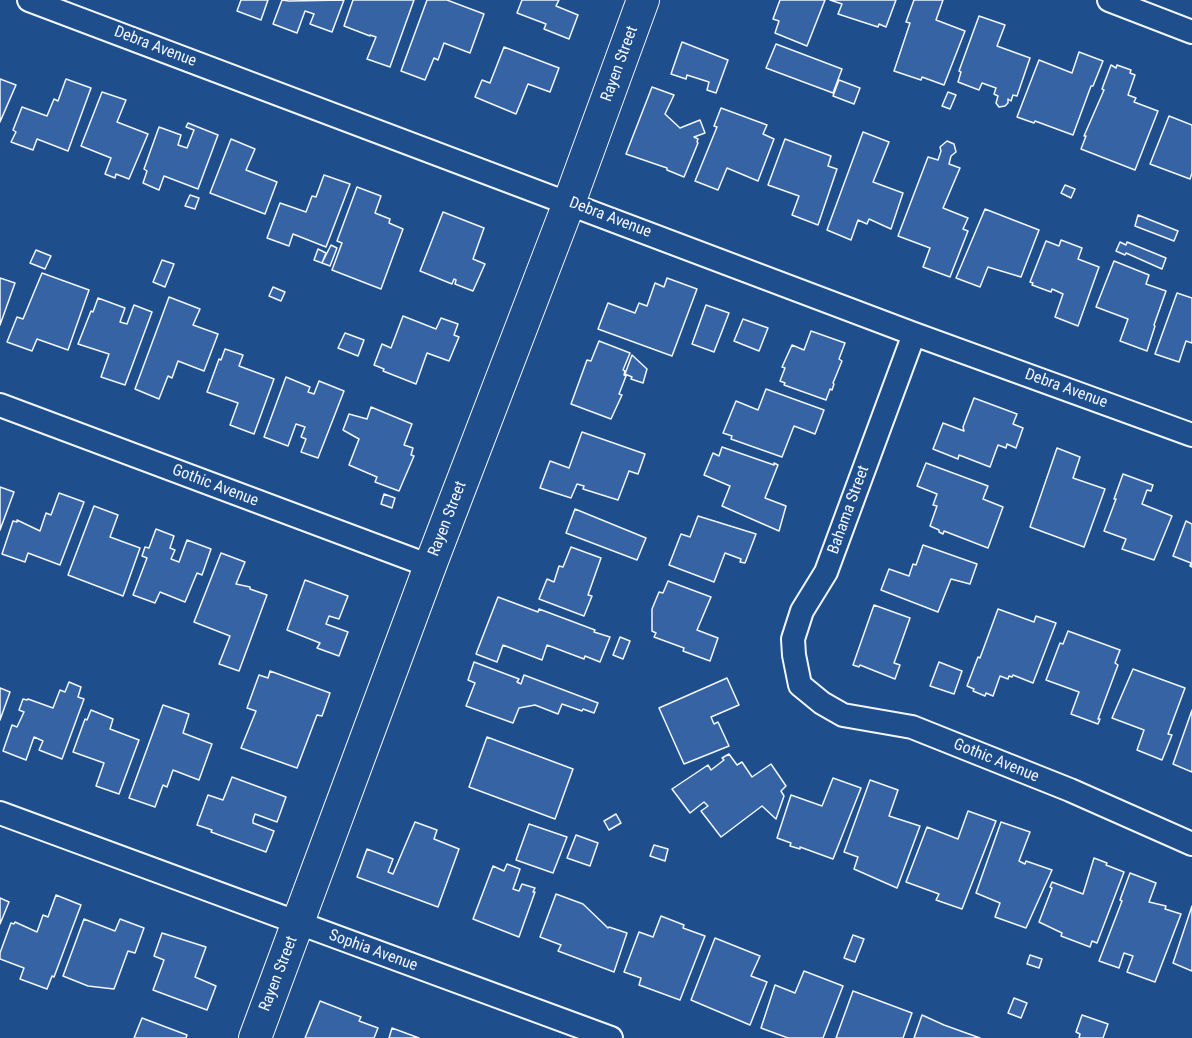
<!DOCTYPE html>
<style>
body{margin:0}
canvas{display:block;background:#1f4e8c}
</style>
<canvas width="1192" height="1038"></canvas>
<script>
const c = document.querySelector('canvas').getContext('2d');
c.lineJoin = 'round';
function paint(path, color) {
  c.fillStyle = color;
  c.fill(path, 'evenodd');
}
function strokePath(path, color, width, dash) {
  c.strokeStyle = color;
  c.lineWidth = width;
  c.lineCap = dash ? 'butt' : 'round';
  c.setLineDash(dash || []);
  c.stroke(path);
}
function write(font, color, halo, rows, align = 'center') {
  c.font = font + ' "Roboto Condensed",sans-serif';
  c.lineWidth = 4.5;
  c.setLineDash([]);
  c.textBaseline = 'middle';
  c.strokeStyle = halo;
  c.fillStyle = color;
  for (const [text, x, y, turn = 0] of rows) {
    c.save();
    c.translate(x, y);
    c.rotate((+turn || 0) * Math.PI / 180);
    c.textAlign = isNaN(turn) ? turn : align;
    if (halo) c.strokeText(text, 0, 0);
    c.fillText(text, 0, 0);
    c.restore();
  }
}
const building = new Path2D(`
 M241 0H268L261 20 237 11Z
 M282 0 289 1 344 0 332 32 310 24 314 14 305 11 297 33 273 24Z
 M353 0H414L390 67 367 59 376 37 370 35V36L344 26Z
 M427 0H447L484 14 470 53 444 43 438 60 434 58 425 80 401 71Z
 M522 0H559L556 6 578 15 569 39 544 29 546 24 517 13Z
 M780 0H825L807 46 775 33 779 21 773 19Z
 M830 0H896L886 27 879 24 878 27 838 14 842 4Z
 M914 0H943L936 20 965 31 944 85 922 77 921 80 894 71 910 23 906 22Z
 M979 16 1005 25 997 46 1030 58 1017 96 1013 95 1011 101 1008 99V103L1005 106 999 107 996 103 998 96 994 94 996 88 982 83 979 90 958 82 961 72 959 71Z
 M682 42 728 60 716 93 707 90 709 82 687 75 686 79 671 74Z
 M776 44 842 69 833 93 766 68Z
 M504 47 559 68 550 92 528 84 516 114 475 97 482 80 490 83Z
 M1079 52 1103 61 1093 86H1091L1073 135 1035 121 1034 123 1017 117 1039 60 1072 73Z
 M1111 65 1116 68 1117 65 1131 70 1130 73 1135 75 1128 95 1136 98 1134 102 1158 111 1135 170 1081 149 1086 136H1084L1104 90 1102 89Z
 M0 79 16 85 0 122Z
 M66 79 91 88 68 151 37 139 33 150 11 142 16 132 13 130 22 107 47 116 54 99 58 101Z
 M839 80 860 88 854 104 833 96Z
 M652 87 674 95 665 114 680 128 700 120 705 133 694 137 698 139 697 142 698 143 684 177 667 170V168L626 154Z
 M102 92 126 100 117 122 148 134 129 179 116 174 115 178 105 174 111 158 81 146Z
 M948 92 956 95 950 109 942 106Z
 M721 108 767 125 763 134 774 139 758 181 727 168 718 190 695 181 717 127 714 126Z
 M1169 116 1192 125V173L1190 179 1150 164Z
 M188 123 218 135 198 189 164 176 159 190 143 183 147 171 144 169 159 127 181 135 178 145 187 148 194 130 186 127Z
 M863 132 889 142 873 182 903 193 891 229 869 219 867 224 858 220 851 240 827 230Z
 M231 139 255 149 246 170 277 182 265 214 210 193Z
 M785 139 831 156 828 166 837 169 818 225 792 215 799 196 768 185Z
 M947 141 954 144 956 152 951 156 949 164 960 168 943 208 968 218 963 229 968 231 950 277 923 267 930 248 898 236 928 157 938 160 941 151 940 147Z
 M324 175 350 184 326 247 293 234 289 246 267 238 280 203 306 212 312 196 316 197Z
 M1065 185 1075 189 1071 198 1061 193Z
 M357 187 381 196 375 213 390 219 389 223 403 229 381 289 332 270 342 243 337 241Z
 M190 195 199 198 195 209 185 206Z
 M985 209 1039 230 1021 277 988 267 980 287 956 278Z
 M443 212 484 228 473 259 485 264 473 291 455 284 456 280 454 279 452 284 420 271Z
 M1138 215 1178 231 1174 241 1135 226Z
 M1061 240 1082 248 1078 259 1099 267 1078 326 1055 317 1063 294 1052 289 1051 292 1032 285 1033 283 1030 282 1046 241 1059 246Z
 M1120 242 1126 245 1127 242 1166 258 1162 269 1126 253 1125 255 1116 251Z
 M331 245 337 248 330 266 322 263Z
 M318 249 326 253 322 263 314 260Z
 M36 250 51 256 45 269 30 263Z
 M162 260 174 264 165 287 153 282Z
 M1114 261 1149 275 1146 284 1166 291 1154 325 1155 326 1147 351 1120 341 1128 319 1096 307Z
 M42 273 89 290 68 350 37 339 32 351 7 342 17 317 23 319Z
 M0 278 15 283 0 325Z
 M667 278 697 289 672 356 598 329 608 303 635 313 639 303 647 306 655 283 664 287Z
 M273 287 285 292 281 301 269 296Z
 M1177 293 1192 298V343L1186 341 1179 362 1155 354Z
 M169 297 200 309 193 325 218 334 204 371 178 361 172 378 168 376 159 399 135 389Z
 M98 298 125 308 120 322 127 324 134 305 152 312 125 385 101 377 109 354 78 344 91 311 93 312Z
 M706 305 729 313 714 352 692 344Z
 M403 316 436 329 441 318 458 324 454 335 459 337 449 361 427 353 416 384 383 371 384 369 374 365 382 344 391 348Z
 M743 319 768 328 759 351 734 341Z
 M811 331 845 343 839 359 842 361 833 383 834 384 832 390 830 389 826 400 784 385 785 383 780 381 785 368 782 367 792 345 804 350Z
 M345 333 364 340 358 356 338 348Z
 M599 341 630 353 623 370 625 371 624 375 626 376 619 394 622 395 611 419 571 404 587 360 591 361Z
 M225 349 243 355 239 366 274 379 254 434 230 425 238 403 207 392 219 359 221 360Z
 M632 355 647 369 643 383 631 379 632 377 625 374Z
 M286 377 310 387 308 392 314 394 319 381 344 391 318 458 301 452 306 439 301 437 305 427 296 424 288 446 264 437Z
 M766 389 824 410 815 434 794 426 782 457 731 439 732 436 723 433 736 401 758 410Z
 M974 398 1017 414 1013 424 1023 428 1016 448 1007 444 1006 448 998 445 990 467 959 455 958 459 933 449 943 423 964 431 963 427Z
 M371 407 412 424 404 445 413 448 411 455 414 456 399 491 375 482 377 477 349 465 359 439 343 430 349 414 367 419Z
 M582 432 645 454 638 474 629 471 618 500 583 489 584 486 577 484 571 498 540 488 550 461 569 468Z
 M722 447 774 465V463L778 465 765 498 786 506 779 531 722 506 730 486 704 475 713 453 719 456Z
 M1057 448 1080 457 1073 478 1105 489 1084 547 1030 527Z
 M926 463 988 486 983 499 1003 507 988 548 944 531 943 534 939 532V530L930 526 937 506 933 505 937 494 917 486Z
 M1123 474 1153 485 1151 491 1147 490 1142 504 1172 516 1154 560 1122 549 1126 539 1104 531 1116 499H1114Z
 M0 487 14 492 0 530Z
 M59 493 84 502 60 565 28 553 25 562 2 554 13 521 17 522V520L40 531 46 513 51 515Z
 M384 494 395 498 392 508 381 504Z
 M94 506 118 515 110 537 140 548 123 596 68 575Z
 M575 509 646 538 637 560 566 533Z
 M698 516 756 534 745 563 740 562 741 559 725 553 714 582 669 565 681 534 690 537Z
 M1186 521 1192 524V567L1190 566 1191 563 1173 556Z
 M156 529 174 536 170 548 175 550 171 559 179 562 187 540 211 549 202 575 197 573 185 602 160 592 155 603 133 595 147 558 142 556 145 547 149 548Z
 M923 545 977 564 970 584 951 579 938 612 881 590 889 569 909 576 913 564 916 565Z
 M571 547 601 558 588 595 592 596 584 616 539 599 547 579 554 582 559 566 563 567Z
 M221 553 245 562 236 584 250 587V589L267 595 239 671 219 664 230 636 194 622Z
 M305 580 348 596 339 619 329 616 326 624 348 632 339 656 317 648 320 643 287 630Z
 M668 581 711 597 697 630 718 638 710 661 683 651 684 648 654 637 656 633 652 631V609L659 592 663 593Z
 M498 597 538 612 539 609 595 630 594 632 610 637 600 662 585 656 584 659 547 645 542 660 503 645 497 662 476 654Z
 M874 605 910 618 894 663 900 665 895 679 860 665 859 667 853 665Z
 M998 609 1034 622 1036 616 1056 623 1033 683 1013 675 1012 677 1009 676 1008 679 1000 676 993 696 986 693 985 696 973 691 974 689 967 686 978 657 980 658Z
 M1068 631 1120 650 1115 663 1118 665 1098 719H1100L1098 724 1071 714 1079 692 1046 680 1060 643 1063 644Z
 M620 637 630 641 623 659 613 655Z
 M474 662 519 679 517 682 521 684 524 675 598 703 594 713 583 709 582 711 562 704 558 714 535 705 519 708 513 723 466 706 475 683 468 680Z
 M939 662 962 671 954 694 930 686Z
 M1133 669 1185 688 1168 734 1172 735 1162 760 1137 750 1144 730 1112 718Z
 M270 671 330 693 322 716 317 715 297 768 241 748 256 711 247 708 259 675 268 678Z
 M727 678 739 705 711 717 714 724 718 722 729 746 684 764 659 708Z
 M69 682 81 687 78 697 84 699 62 759 39 750 43 741 34 737 26 760 3 751 12 725 17 727 24 712 19 710 23 699 27 700 28 699 53 708 60 690 65 692Z
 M0 688 10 692 0 720Z
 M163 705 189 714 183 733 212 744 199 780 173 770 167 787 163 785 155 807 129 798Z
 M91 710 113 719 110 729 139 740 119 794 96 786 104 763 73 752 85 719 87 720Z
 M1192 710V772L1173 764Z
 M487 737 573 769 555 819 469 787Z
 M729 754 737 765 742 762 752 777 771 764 786 786 781 791 784 796 776 819 762 806 721 837 701 811 708 806 704 802 690 813 672 789 708 765 711 770 724 760 722 758Z
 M232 777 286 797 277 822 255 814 253 820V823L274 831 266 852 211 832 212 830 197 825 208 795 223 800Z
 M833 778 861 788 833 859 800 847V849L790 846 791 843 777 838 791 795 822 806Z
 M870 780 898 790 889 816 920 826 897 888 854 869 858 857 844 852Z
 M968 811 996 821 962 909 936 900 939 894 906 882 927 827 958 839Z
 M616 814 621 823 609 830 604 821Z
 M415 822 437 830 434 839 459 849 438 907 357 877 367 849 393 859 388 872 393 874Z
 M1001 822 1030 832 1019 861 1025 864 1026 861 1052 870 1026 928 995 917 1000 903 976 893Z
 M529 824 567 837 553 873 516 860Z
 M576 835 598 843 590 866 567 858Z
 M654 845 668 849 665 861 650 856Z
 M1094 858 1107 863 1106 865 1124 872 1097 943 1092 941 1090 947 1061 936 1062 933 1039 922 1052 888 1050 887 1052 882 1083 894Z
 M507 864 520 869 513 889 519 891 522 884 535 888 533 892H535L519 937 473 919 493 866 504 871Z
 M1130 873 1156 883 1149 902 1166 906 1165 909 1181 914 1155 982 1127 972 1133 956 1124 953 1119 968 1099 961 1122 901 1120 900Z
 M556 894 583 904 608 928 609 927 627 933 614 972 558 951 561 945 540 937Z
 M56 895 81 905 54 977 52 976 47 989 20 979 24 968 0 959V953L11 923 14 924 15 922 37 932 43 915 48 917Z
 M0 898 9 902 0 924Z
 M1192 906V971L1173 963Z
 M661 916 684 925 683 928 705 936 680 1000 639 985 641 978 624 972 639 932 653 937Z
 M84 919 115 931 120 919 144 928 135 953 128 951 114 989 88 986 63 976Z
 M162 933 206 947 195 977 216 986 207 1010 153 990 164 960 154 956Z
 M853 935 864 939 855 962 844 958Z
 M715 938 760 956 751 976 767 982 750 1025 691 1000Z
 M1030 955 1042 959 1039 968 1027 964Z
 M804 971 843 986 823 1038H788L761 1028 775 985 795 993Z
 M853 991 912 1013 903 1038H836Z
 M1014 998 1027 1003 1021 1018 1008 1013Z
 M320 1001 361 1017 359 1021 378 1028 374 1038H305Z
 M922 1015 944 1025 980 1038H914Z
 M1082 1015 1108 1024 1103 1038H1079L1080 1034 1076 1032Z
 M142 1018 187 1035 186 1038H134Z
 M392 1028 419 1038H389Z`);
paint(building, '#3563a3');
strokePath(building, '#f2f6ff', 1.5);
const street = new Path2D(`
 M29 0 914 334 1192 435
 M1109 0 1192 32
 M914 334 826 572 802 611 793 639 794 655 800 685 822 703 843 715 912 727 1070 790 1192 844
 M0 405 430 566
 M0 813 611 1038`);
const secondary = new Path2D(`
 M255 1038 430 566 569 203 643 0`);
strokePath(street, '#f2f6ff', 26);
strokePath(secondary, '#f2f6ff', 34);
strokePath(street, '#1f4e8c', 22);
strokePath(secondary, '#1f4e8c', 32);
write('16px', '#f2f6ff', '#1f4e8c', [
 ["Debra Avenue",155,47,21],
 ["Rayen Street",620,64,-70],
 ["Debra Avenue",610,218,21],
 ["Debra Avenue",1066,389,20],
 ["Gothic Avenue",215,486,21],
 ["Bahama Street",849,510,-70],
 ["Rayen Street",448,519,-69],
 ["Gothic Avenue",996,761,22],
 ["Sophia Avenue",373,951,20],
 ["Rayen Street",279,974,-69]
]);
</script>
